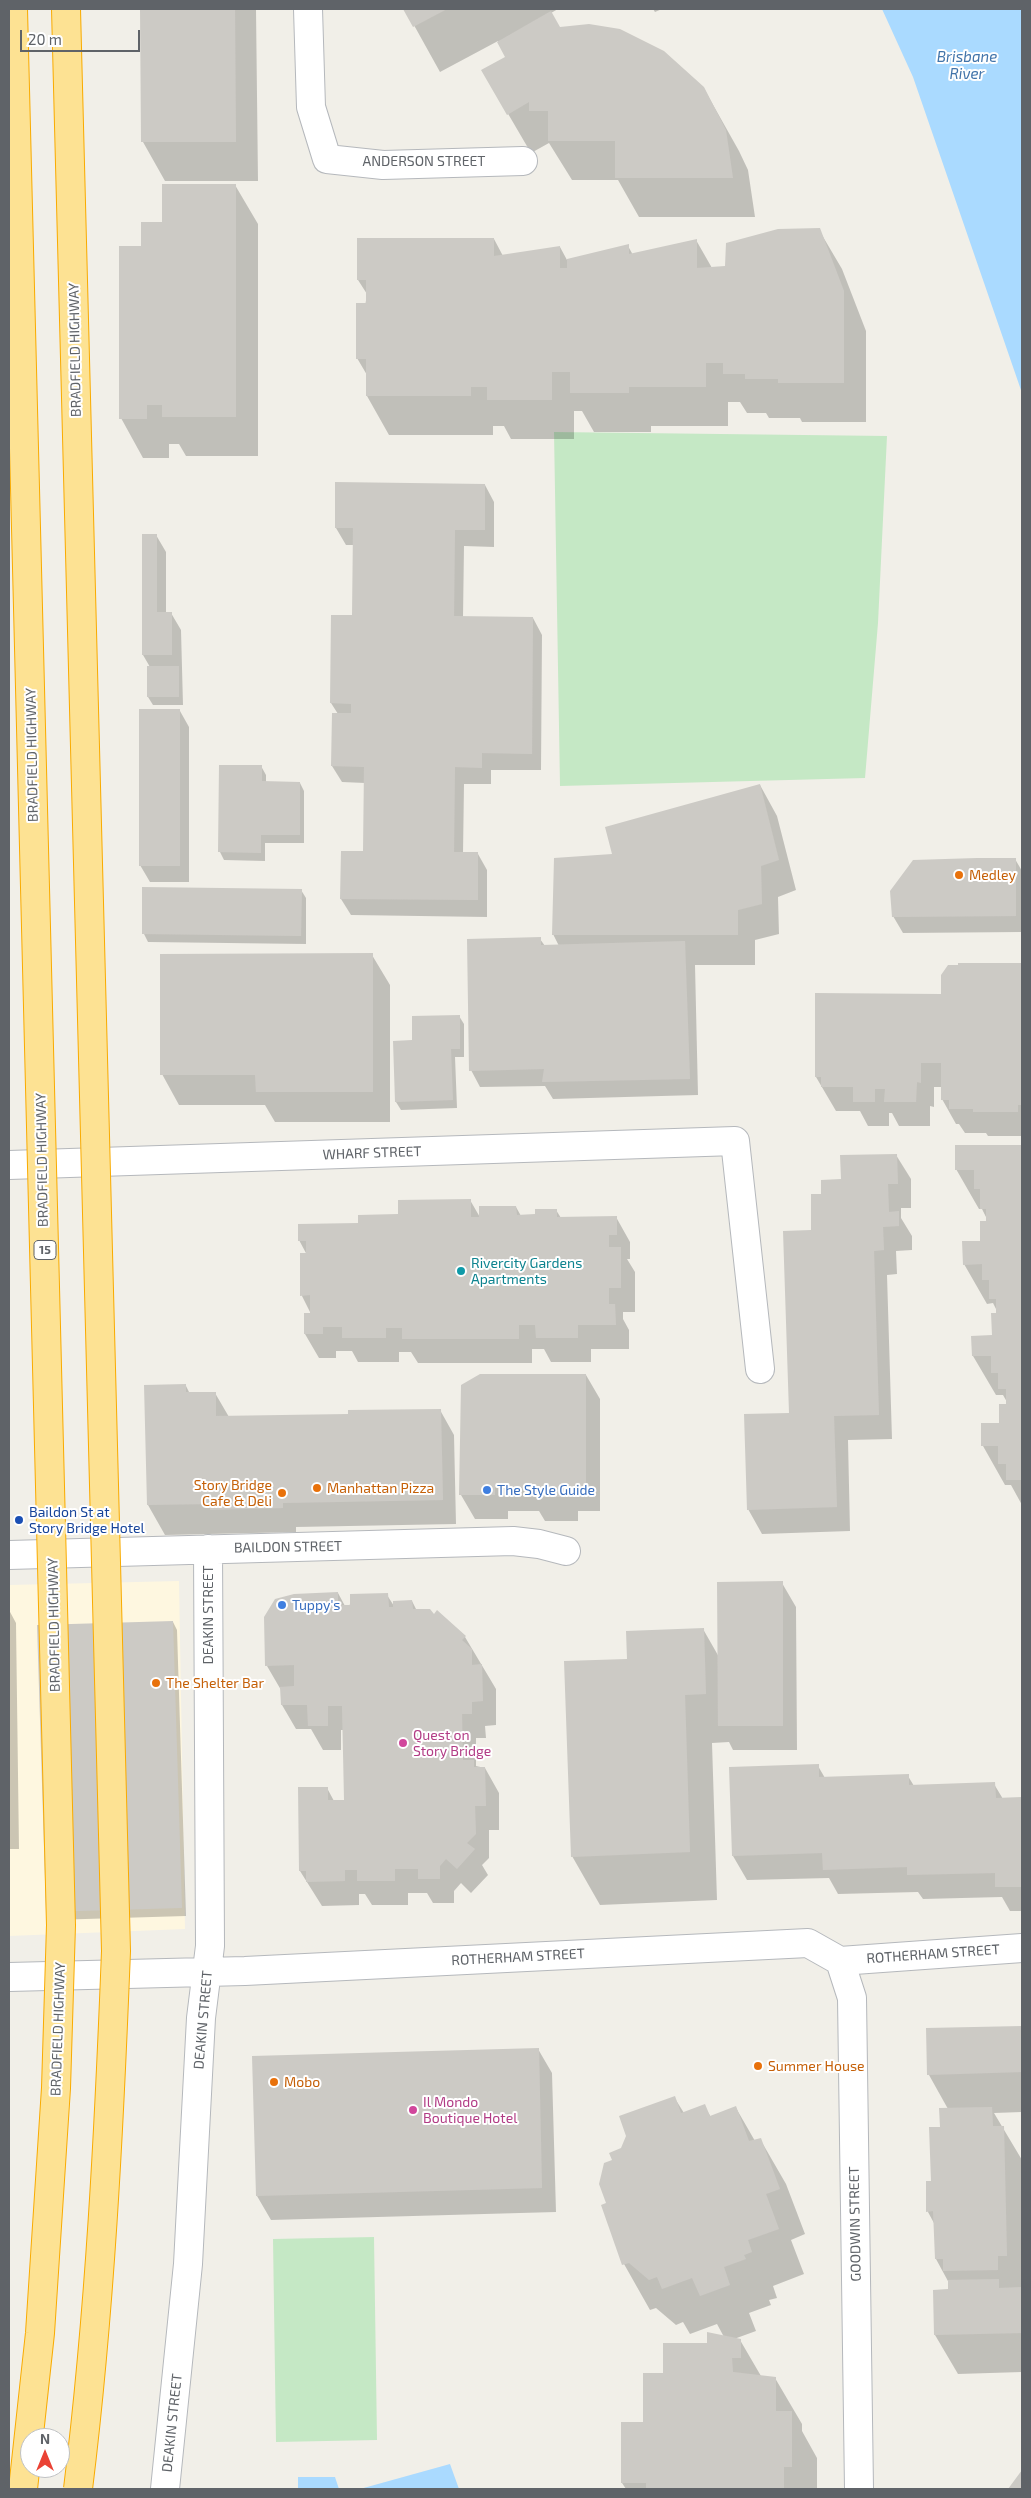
<!DOCTYPE html>
<style>
body{margin:0}
#map{position:relative;width:1031px;height:2498px;overflow:hidden;background:#f1efe8;font-family:"Exo 2",sans-serif}
canvas{display:block}
.frame{position:absolute;inset:0;border:10px solid #5f6368;pointer-events:none}
.north{position:absolute;left:20px;top:2428px;width:50px;height:50px;box-sizing:border-box;background:#fff;border:1px solid #bfc1c3;border-radius:50%;rotate:0deg;font-size:14px;font-weight:700;line-height:20px;text-align:center;color:#5f6368}
.north::after{content:'';display:block;margin:auto;width:18px;height:22px;background:#ea4335;clip-path:polygon(50% 0,100% 100%,50% 72%,0 100%)}
.scale{position:absolute;left:20px;top:30px;width:120px;height:22px;box-sizing:border-box;border:2px solid #5f6368;border-top:0;padding-left:6px;font-size:15px;line-height:18px;white-space:nowrap;color:#5f6368;-webkit-text-stroke:4px #fff;paint-order:stroke}
</style>
<div id="map">
<canvas width="1031" height="2498"></canvas>
<div class="frame"></div>
<div class="north">N</div>
<div class="scale">20 m</div>
</div>
<script>
const c = document.querySelector('canvas').getContext('2d');
c.lineJoin = 'round';
function paint(path, color) {
  c.fillStyle = color;
  c.fill(path, 'evenodd');
}
function strokePath(path, color, width, dash) {
  c.strokeStyle = color;
  c.lineWidth = width;
  c.lineCap = dash ? 'butt' : 'round';
  c.setLineDash(dash || []);
  c.stroke(path);
}
function write(font, color, halo, rows, align = 'center') {
  c.font = font + ' "Exo 2",sans-serif';
  c.lineWidth = 4;
  c.setLineDash([]);
  c.textBaseline = 'middle';
  c.strokeStyle = halo;
  c.fillStyle = color;
  for (const [text, x, y, turn = 0] of rows) {
    c.save();
    c.translate(x, y);
    c.rotate((+turn || 0) * Math.PI / 180);
    c.textAlign = isNaN(turn) ? turn : align;
    if (halo) c.strokeText(text, 0, 0);
    c.fillText(text, 0, 0);
    c.restore();
  }
}
paint(new Path2D(`
 M179 1581 185 1929 9 1936V1585Z`), '#fef7e0');
paint(new Path2D(`
 M554 432 887 436 878 623 865 778 560 786Z
 M374 2237 377 2440 276 2442 273 2239Z`), '#c5e8c5');
paint(new Path2D(`
 M882 9H1022V393L913 77Z
 M450 2464 459 2489H360Z
 M298 2477H335L339 2489H298Z`), '#aadaff');
paint(new Path2D(`
 M141 9H256L258 181H165L143 142Z
 M405 9H558L551 13 560 28 703 87 739 151 748 170 755 217H639L618 180H572L549 143 531 153 483 71 507 57 498 41 440 72Z
 M653 9H662L655 12Z
 M235 185 258 224V456H186L179 444H169V458H143L121 418 143 247 163 223Z
 M819 230 842 269 866 331V422H802L800 418H769L766 413H747L740 402H728V426H651V432H594L582 411H574V439H511L504 426H493V435H389L367 396V375L357 358 367 294 358 280 494 239 503 256 560 247 567 260 628 246 633 255 696 240 712 268 726 267Z
 M337 483 485 485 494 502V547L464 546 463 618H533L542 635 541 770H491V784H464L463 854H478L487 870V917L351 915 341 899 364 852 365 783 342 782 332 766 338 714 331 703 354 616V545H346L336 528Z
 M143 535H156L166 552V613H171L181 630 183 705H153L148 697 150 667 143 655Z
 M180 711 189 727V882H150L140 865Z
 M261 766 266 775V782L300 783 304 791V843H265V861L224 860 220 852Z
 M760 785 777 816 796 890 778 897 779 934 755 940V965H695L698 1095 553 1099 545 1086 480 1087 471 1070 540 939 545 946H559L553 934 614 855Z
 M1015 859 1022 871V932L903 933 893 916Z
 M301 890 306 898V944L148 942 144 934Z
 M372 955 390 985V1122H275L265 1105H179L162 1074Z
 M959 964 1022 965V1136H988L986 1133H965L959 1124H956L942 1099V1087H934V1107L930 1106V1126H899L892 1113H889V1126H868L860 1111H836L816 1077 942 995Z
 M459 1016 464 1024V1057H455L457 1108 401 1110 396 1102 394 1042 414 1041Z
 M956 1146H1022V1505L1011 1485H1005L983 1446V1424H1000L1007 1402 1003 1395H996L973 1356 993 1336 997 1311 993 1303 987 1304 964 1264 981 1242 987 1219 982 1209H979L956 1169Z
 M896 1155 911 1179V1208H901V1218L912 1236V1250L896 1251 897 1274 887 1275 892 1439 848 1440 850 1531 762 1534 748 1509 790 1414 812 1231 823 1196 842 1180Z
 M470 1200 481 1219 516 1207 521 1216 536 1215 556 1210 561 1218 616 1217 630 1242V1259H627L635 1272V1312H623V1319L629 1330V1349H591V1362H551L544 1349H532V1363H418L411 1352H399V1362H358L352 1351H336V1358H319L305 1334 311 1314 302 1296 307 1255 299 1240 359 1224Z
 M586 1375 600 1399V1511H578V1521H545L539 1511H508V1519H475L461 1495Z
 M186 1386 190 1394 215 1393 229 1417 350 1415 440 1410 454 1435 456 1524 296 1527V1532L165 1535 148 1505Z
 M782 1583 796 1607 797 1750H733L729 1742 712 1743 717 1900 600 1905 572 1856 629 1660 703 1629 719 1657Z
 M338 1593 345 1606 387 1595 394 1606 412 1601 417 1611 435 1616 438 1612 465 1637 496 1689V1725L485 1726 486 1738H476V1766L485 1768 499 1793V1830H489V1858L482 1865 488 1875 471 1893 461 1883 454 1891V1903H433L427 1893H408V1905H372L365 1894H359V1905L322 1906 300 1871 299 1788H327L334 1801H345L344 1730H341V1750H323L311 1729H296L282 1705 281 1690 267 1666Z
 M9 1610 16 1623 19 1849H9Z
 M173 1622 177 1630 186 1916 52 1920Z
 M818 1766 825 1778 908 1776 914 1786 994 1784 1003 1799H1022V1911H1010L1002 1897 923 1899 918 1892 838 1894 829 1878 747 1880 733 1856Z
 M1022 2027V2112L994 2113 1022 2160V2372L958 2374 935 2335 949 2290V2283L936 2259 935 2225 928 2212 941 2128 948 2109 929 2075 928 2030Z
 M538 2049 552 2073 556 2212 271 2220 257 2196Z
 M674 2097 684 2113 704 2106 711 2117 736 2108 755 2141 760 2139 786 2184 805 2234 791 2240 804 2274 773 2286 777 2298 769 2300 771 2305 749 2313 756 2331 734 2339 740 2340 761 2376 775 2378 802 2424V2431L817 2458V2489H626L622 2483V2423H644L664 2374 708 2344 724 2337 717 2324 690 2334 683 2322 676 2325 656 2308 650 2310 624 2264 608 2204 613 2161Z`), '#0003');
paint(new Path2D(`
 M140 9H235L236 142H141Z
 M403 9H447L413 27Z
 M551 11 560 27 589 24 620 29 664 51 704 87 726 130 733 178H615V141H548V111H529V102L507 115 481 70 505 57 497 42Z
 M162 184H236V417H162V405H147V419H119V246H141V222H162Z
 M820 228 844 291V383H778V379H745V374H723V363H706V387H629V393H570V372H552V400H487V387H471V396H366V359H356V303H366V280H357V238H494V256L560 246V268H567V259L629 244V254L697 239V268L725 266 726 243 778 229Z
 M335 482 485 484V530H455L454 616 533 617 532 754 482 753V768L455 767 454 852H478V900L340 899 341 851H363L364 767 331 766 332 713H351V704L330 703 331 615H352L353 528H335Z
 M142 534H157V612H172V655H142Z
 M147 666H179V697H147Z
 M139 709H180V866H139Z
 M219 765H262V781L300 782V835H261V853L218 852Z
 M760 784 779 860 761 866 762 904 738 910V935H552L554 858 612 854 605 827Z
 M977 858H1016V916L892 917 890 891 913 860Z
 M142 887 302 889 301 936 142 934Z
 M541 937V945L685 941 690 1079 542 1082 544 1069 469 1071 467 939Z
 M373 953V1092H256L255 1075H160V954Z
 M958 963H1022V1105H1018V1112H973V1109H949V1100H941V1063H921V1083L917 1082 916 1102H884L885 1089H875V1102H853V1087H821V1077H815V993L941 994V975L948 965H958Z
 M460 1015V1049H451L453 1100 395 1102 393 1041 412 1040V1016Z
 M955 1145H1022V1480H1006V1464H998V1446H981V1423H999V1404H1006V1389H998V1373H991V1356H972L971 1336 992 1335 991 1313H996V1299H989V1280H982V1264L963 1265 962 1241H980V1221H986V1209H980V1189H974V1170H955Z
 M897 1154 898 1184H888L889 1212 899 1211V1226L883 1227 884 1250 874 1251 879 1415 834 1416 837 1507 747 1510 744 1414 789 1413 783 1231 811 1230V1194H821V1180L841 1179 840 1155Z
 M471 1199V1217H479V1206H516L517 1215 535 1214V1209H557V1217L617 1216V1235H609V1247H621V1288H609V1304H615L616 1325H578V1338H536L535 1325H519V1339H402V1328H386V1338H342V1327H323V1334H304V1313H310V1295L300 1296V1253H306V1241H298V1224L358 1223V1215L398 1214V1200Z
 M480 1374H586V1487H565V1497H529V1487H495V1495H459L461 1385Z
 M186 1384V1392H216V1416L348 1414V1410L441 1409 443 1500 283 1503V1508L210 1510V1504L147 1505 144 1385Z
 M783 1581V1726H718L717 1582Z
 M338 1592V1605H350V1594L388 1593 389 1607H393V1601L412 1600 413 1609H430L434 1614 437 1610 466 1636 462 1640 472 1649V1665L482 1664 483 1701 472 1702V1714H462L463 1760H474V1767H485L486 1806H475L476 1834 467 1843 475 1849 457 1869 446 1859 440 1866V1879H418V1869H395V1881H357V1870H345V1881L306 1882V1871H299L298 1787H328V1800H344L342 1706H328V1726H308L307 1705H281L280 1687 294 1686V1665L265 1666 264 1617 275 1599 294 1594Z
 M173 1621 182 1908 46 1912 37 1625Z
 M704 1628 706 1694 685 1695 690 1852 571 1857 564 1661 627 1659 626 1631Z
 M819 1764V1777L909 1774V1785L995 1782 996 1798 1022 1797V1887H995V1873L907 1875V1867L823 1870 822 1853 732 1856 729 1767Z
 M1022 2026V2072L927 2075 926 2028Z
 M539 2048 542 2188 256 2196 252 2056Z
 M675 2096 681 2113 705 2104 710 2116 736 2106 749 2141 761 2138 780 2189 766 2194 779 2229 748 2240 752 2252 744 2255 746 2259 724 2267 730 2285 700 2296 692 2278 662 2289 657 2277 649 2280 629 2263 622 2265 601 2205 606 2203 599 2184 604 2163 612 2160 609 2153 621 2148 626 2136 619 2116Z
 M992 2107 993 2126H1004L1007 2256H998V2270L943 2271V2259H935L933 2211 926 2212V2181H931L929 2127H940L939 2108Z
 M999 2279V2288L1022 2287V2333L934 2335 933 2290 948 2289V2280Z
 M707 2332 741 2339V2358H732L733 2372 776 2377V2411H792V2467H784V2489H646V2483H621V2422H643V2373H663V2343H707Z
 M1022 2470V2489H1008Z`), '#cccac5');
const minor = new Path2D(`
 M308 9 311 107 327 159 383 165 523 161
 M9 1165 735 1141 760 1369
 M9 1555 513 1541 539 1544 566 1551
 M840 1961 852 1998 859 2489
 M9 1977 245 1971 808 1943 840 1961 1022 1948
 M165 2489 188 2264 201 2018 210 1946 208 1549`);
strokePath(minor, '#b5b8bc', 30);
strokePath(minor, '#fff', 28);
const highwayBridge = new Path2D(`
 M13 9 61 1925 56 2088 40 2333 23 2489
 M66 9 116 1951C109 2131 100 2311 78 2489`);
strokePath(highwayBridge, '#f9ab00', 30, []);
strokePath(highwayBridge, '#fde293', 28);
for (const [x, y, r, color] of [
 [959,875,5,"#e8710a"],
 [461,1271,5,"#0f9aa8"],
 [317,1488,5,"#e8710a"],
 [487,1490,5,"#3f7fe0"],
 [282,1493,5,"#e8710a"],
 [19,1520,5,"#1a4fb4"],
 [282,1605,5,"#3f7fe0"],
 [156,1683,5,"#e8710a"],
 [403,1743,5,"#d1479c"],
 [758,2066,5,"#e8710a"],
 [274,2082,5,"#e8710a"],
 [413,2110,5,"#d1479c"]
]) {
  const dot = new Path2D();
  dot.arc(x, y, r, 0, 2 * Math.PI);
  c.fillStyle = color;
  c.fill(dot);
  strokePath(dot, '#fff', 2);
}
for (const [x, y, w] of [
 [45,1250,22]
]) {
  const box = new Path2D();
  box.roundRect(x - w / 2, y - 9.5, w, 19, 4);
  c.fillStyle = '#fff';
  c.fill(box);
  strokePath(box, '#5f6368', 1);
}
write('bold 12px', '#5f6368', null, [
 ["15",45,1250]
]);
write('14px', '#5f6368', '#fff', [
 ["ANDERSON STREET",424,161],
 ["BRADFIELD HIGHWAY",75,350,-91],
 ["BRADFIELD HIGHWAY",32,755,-91],
 ["WHARF STREET",372,1153,-2],
 ["BRADFIELD HIGHWAY",42,1160,-91],
 ["BAILDON STREET",288,1547,-1],
 ["DEAKIN STREET",208,1615,-90],
 ["BRADFIELD HIGHWAY",54,1625,-91],
 ["ROTHERHAM STREET",933,1954,-4],
 ["ROTHERHAM STREET",518,1957,-3],
 ["DEAKIN STREET",203,2020,-85],
 ["BRADFIELD HIGHWAY",58,2029,-88],
 ["GOODWIN STREET",855,2224,-91],
 ["DEAKIN STREET",172,2423,-84]
]);
write('14px', '#c56008', '#fff', [
 ["Medley",969,875],
 ["Story Bridge",272,1485,"right"],
 ["Cafe & Deli",272,1501,"right"],
 ["Manhattan Pizza",327,1488],
 ["The Shelter Bar",166,1683],
 ["Summer House",768,2066],
 ["Mobo",284,2082]
], 'left');
write('14px', '#0d838f', '#fff', [
 ["Rivercity Gardens",471,1263],
 ["Apartments",471,1279]
], 'left');
write('14px', '#366cbe', '#fff', [
 ["The Style Guide",497,1490],
 ["Tuppy's",292,1605]
], 'left');
write('14px', '#164399', '#fff', [
 ["Baildon St at",29,1512],
 ["Story Bridge Hotel",29,1528]
], 'left');
write('14px', '#b23c85', '#fff', [
 ["Quest on",413,1735],
 ["Story Bridge",413,1751],
 ["Il Mondo",423,2102],
 ["Boutique Hotel",423,2118]
], 'left');
write('italic 15px', '#4174aa', '#fff', [
 ["Brisbane",967,57],
 ["River",967,74]
]);
</script>
